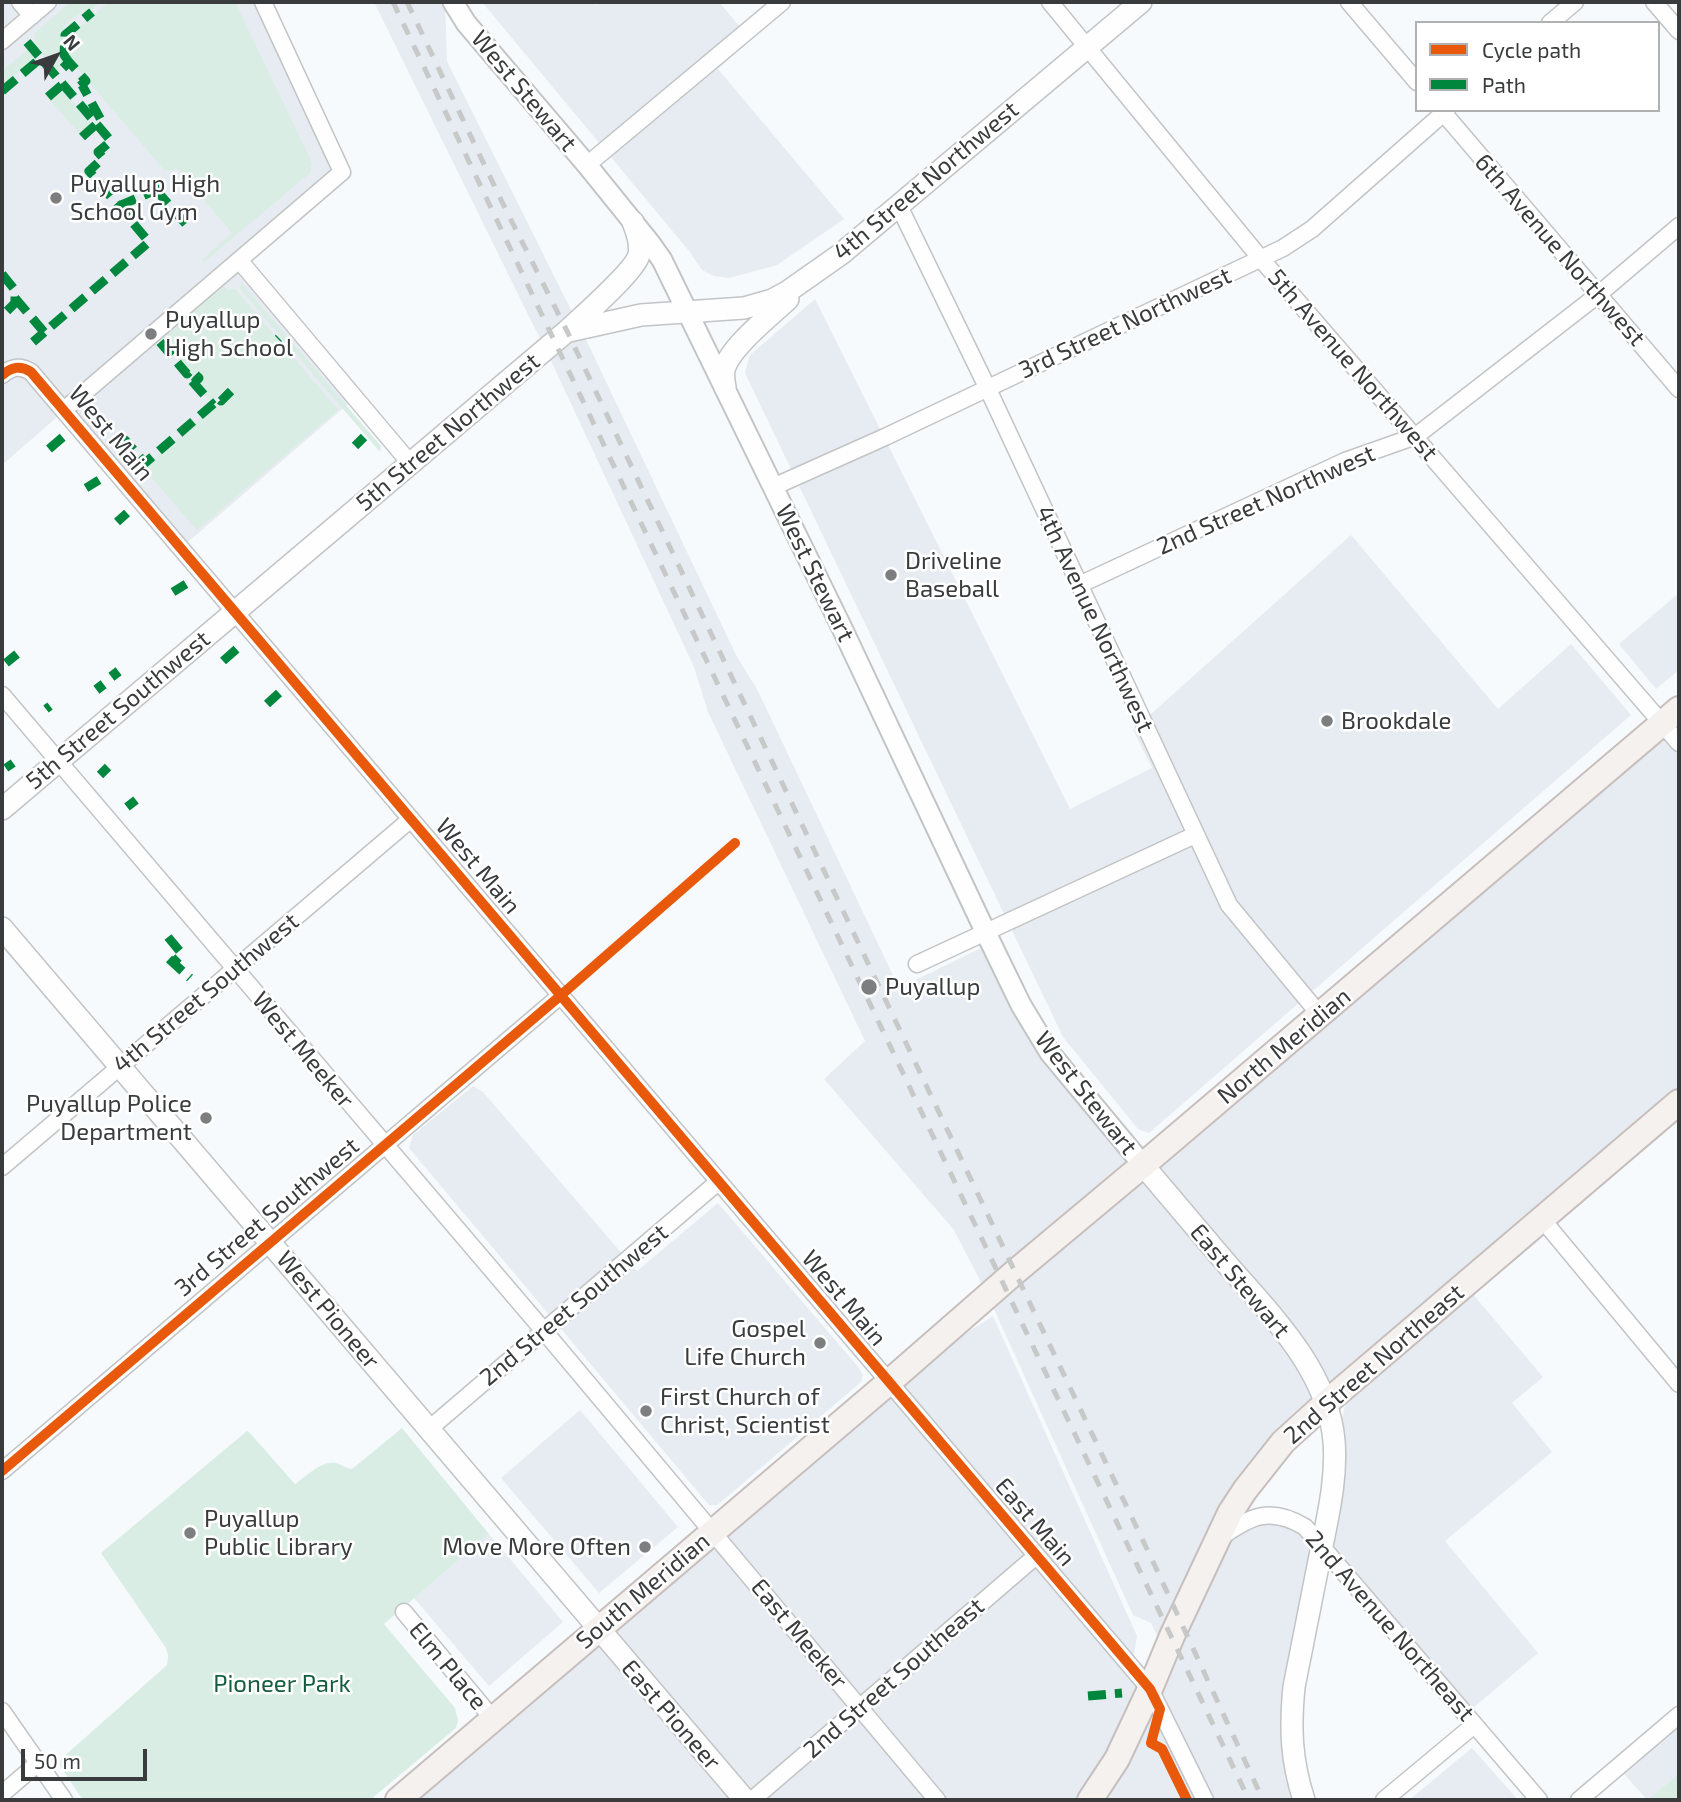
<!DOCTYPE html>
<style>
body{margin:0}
#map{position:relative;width:1681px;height:1802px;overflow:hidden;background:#f7fafc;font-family:"Exo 2",sans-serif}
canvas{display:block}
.frame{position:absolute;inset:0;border:4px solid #3a3b3d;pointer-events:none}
.legend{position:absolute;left:1415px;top:21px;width:245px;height:91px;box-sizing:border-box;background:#fff;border:2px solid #b0b1b1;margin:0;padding:9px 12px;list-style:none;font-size:21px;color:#3a3b3d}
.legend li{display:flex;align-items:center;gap:14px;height:35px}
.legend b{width:35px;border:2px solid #b0b1b1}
.north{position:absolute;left:21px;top:21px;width:70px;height:70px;-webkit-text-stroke:5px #fff;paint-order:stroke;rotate:50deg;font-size:19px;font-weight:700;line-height:28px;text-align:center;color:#3a3b3d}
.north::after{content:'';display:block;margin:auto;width:24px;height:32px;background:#3a3b3d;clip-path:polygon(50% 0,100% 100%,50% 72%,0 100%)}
.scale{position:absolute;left:21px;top:1749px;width:126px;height:32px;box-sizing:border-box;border:4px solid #3a3b3d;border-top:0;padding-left:9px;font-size:21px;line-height:24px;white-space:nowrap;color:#3a3b3d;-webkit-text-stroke:5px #fff;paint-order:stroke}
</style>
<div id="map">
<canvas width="1681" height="1802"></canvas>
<div class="frame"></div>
<ul class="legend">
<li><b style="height:9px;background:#e8590c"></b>Cycle path</li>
<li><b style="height:9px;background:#00873e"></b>Path</li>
</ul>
<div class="north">N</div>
<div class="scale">50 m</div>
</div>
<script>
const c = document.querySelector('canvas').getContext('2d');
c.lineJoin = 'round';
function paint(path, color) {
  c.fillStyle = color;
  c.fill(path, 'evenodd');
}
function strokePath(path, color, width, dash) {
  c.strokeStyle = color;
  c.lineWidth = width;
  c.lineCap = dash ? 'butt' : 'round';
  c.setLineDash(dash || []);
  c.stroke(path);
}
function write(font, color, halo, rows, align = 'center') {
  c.font = font + ' "Exo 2",sans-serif';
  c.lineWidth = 5;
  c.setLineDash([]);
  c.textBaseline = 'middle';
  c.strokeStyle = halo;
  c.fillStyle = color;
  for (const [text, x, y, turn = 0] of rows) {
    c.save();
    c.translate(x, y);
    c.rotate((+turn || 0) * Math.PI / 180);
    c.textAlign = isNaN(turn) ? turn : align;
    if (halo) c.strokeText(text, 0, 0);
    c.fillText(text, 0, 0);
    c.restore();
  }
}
paint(new Path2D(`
 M2 2H263L342 172 239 261 355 398 181 548 64 411 2 465Z
 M374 2H445L447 61 590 348 737 657 757 689 899 988 991 943 1021 1005 1143 1165 1662 723 1679 743V1102L1465 1285 1543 1377 1512 1403 1552 1452 1445 1541 1538 1653 1466 1714 1322 1546 1294 1687 1304 1800H398L888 1383 993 1316 1137 1636 1132 1668 1149 1688 1165 1653 1151 1623 1133 1615 988 1296 954 1230 824 1079 865 1041 708 712 694 667 552 363ZM1348 1398 1344 1410 1321 1545 1271 1516 1217 1539 1326 1403Z
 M482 2H594L597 5 601 2H719L751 40 718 69 844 219 777 265 729 278 714 276 702 270 689 251Z
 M815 299 1070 809 1152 768 1133 730 1351 535 1498 709 1571 644 1631 715 1149 1133 1138 1129 1063 1037 745 373 750 355Z
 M1679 593V670L1656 689 1619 644Z
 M473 1086 483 1092 637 1271 718 1203 859 1368 863 1375 861 1382 721 1502 717 1505H709L409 1148 413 1135Z
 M580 1410 678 1527 599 1593 501 1478Z
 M489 1534 563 1622 489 1686 414 1598Z
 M1679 1715V1800H1647L1618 1767Z
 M1472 1748 1518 1800H1409Z`), '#e6ecf1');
paint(new Path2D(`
 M70 2H99L91 10 79 13 64 26 61 66 56 71 34 44 35 33Z
 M109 2H235L312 163 310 173 204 262 202 260 232 233 178 169 165 171 65 54 68 37Z
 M28 50 33 55 34 58 2 86V71Z
 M58 90H62L90 122 88 127 80 134 49 99Z
 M242 284 381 446 380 452 240 289V287Z
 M224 286 227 290 235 289 338 410 197 530 143 468 232 392 228 387 211 402 194 381 196 378 171 350 168 334Z
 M402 1428 489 1534 384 1624 455 1708 458 1720 456 1728 370 1800H83L60 1766 61 1759 167 1665 168 1656 166 1648 101 1553 247 1431 249 1432 295 1484C306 1476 322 1460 336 1463 342 1465 346 1468 352 1469Z
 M1679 1774V1800H1650L1649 1799Z`), '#d9ede4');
const minor = new Path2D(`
 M20 2 32 16
 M1050 2 1261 259 1679 743
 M1349 2 1417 82
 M1654 2 1679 31
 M1550 23 1575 2
 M2 41 48 2
 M1441 110 1679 389
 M587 165 782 2
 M899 206 987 387 1229 905 1320 1015
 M239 260 410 463
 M2 375C12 367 20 365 31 372L1150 1689 1205 1800
 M64 410 342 172 263 2
 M773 487 885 437 1283 248 1312 229 1447 110
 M1079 585 1345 461 1416 436 1599 294 1679 226
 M2 695 544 1331 937 1800
 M917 964 1195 835
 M2 1167 411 819
 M1542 1219 1679 1384
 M429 1429 718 1182
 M2 1471 560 996
 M1221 1537C1251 1516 1270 1506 1305 1527L1539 1800
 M404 1612 493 1719
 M2 1711 64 1800
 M2 1794 38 1763
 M752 1800 1036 1556
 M1384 1800 1474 1725
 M1579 1800 1679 1715`);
const tertiary = new Path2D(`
 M453 2 466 23 587 165 650 243 662 260 841 626 986 933 1021 1005 1050 1053 1143 1165`);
const secondary = new Path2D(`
 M569 331 641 315 744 308 772 300 787 292 841 254 1141 2
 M725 387C724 382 723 376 724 370 729 348 771 315 788 299
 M2 809 567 331C582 317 634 272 639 255 641 243 637 233 633 222
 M2 928 745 1800
 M1143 1165C1171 1198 1198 1230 1226 1263 1270 1314 1328 1370 1334 1441 1337 1479 1328 1515 1321 1551 1312 1596 1303 1642 1294 1687 1290 1728 1291 1760 1304 1800`);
const primary = new Path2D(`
 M398 1800 888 1383 1015 1272 1143 1165 1679 709
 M1090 1800 1117 1759 1150 1689 1172 1636 1230 1513 1245 1490 1283 1442 1326 1403 1679 1102`);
strokePath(minor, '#c2c4c6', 19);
strokePath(tertiary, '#c2c4c6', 23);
strokePath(secondary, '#c2c4c6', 24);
strokePath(primary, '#c7bfbd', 28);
strokePath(minor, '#fefeff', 16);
strokePath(tertiary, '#fefeff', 19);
strokePath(secondary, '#fefeff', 21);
strokePath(primary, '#f5f1ef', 24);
strokePath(new Path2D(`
 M393 2 1249 1800
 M407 2 503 204 567 331 1155 1566 1263 1800`), '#c7c8c8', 5, [12, 12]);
strokePath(new Path2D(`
 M27 42 111 141 98 152 103 158 89 171 149 242 33 342
 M69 62 64 55 65 35 92 12
 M63 68 69 62 86 81 80 86
 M2 91 41 58
 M48 97 63 84
 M82 137 101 120 82 85
 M156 190 191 230
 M119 206 163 187
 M2 274 15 290V303L7 311
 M15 298 44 332
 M278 339 279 338
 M160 342 187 374 191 370 199 378 194 383
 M192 381 213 405
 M121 443 125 440 145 463 219 399 221 401 231 391
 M355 446 364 437
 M49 449 63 437
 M86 488 99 480
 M117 522 127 513
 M173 592 186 584
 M223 661 240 646
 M6 663 17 654
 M112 670 118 678
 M97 683 103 691
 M267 704 279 693
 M46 709 50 706
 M7 762 12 769
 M100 775 108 767
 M127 807 136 800
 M168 937 182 954 173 963
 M169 959 190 978
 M1088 1696 1122 1693`), '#00873e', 9, [18, 9]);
strokePath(new Path2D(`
 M2 375C12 367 20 365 31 372L1150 1689 1160 1709 1151 1743 1162 1749 1187 1800
 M2 1471 560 996 735 843`), '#e8590c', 10);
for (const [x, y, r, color] of [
 [56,198,7,"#7c7e80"],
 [151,334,7,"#7c7e80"],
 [891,575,7,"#7c7e80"],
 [1327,721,7,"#7c7e80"],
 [869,987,9,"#7c7e80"],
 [206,1118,7,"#7c7e80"],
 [820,1343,7,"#7c7e80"],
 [646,1411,7,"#7c7e80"],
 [190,1533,7,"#7c7e80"],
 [645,1547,7,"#7c7e80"]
]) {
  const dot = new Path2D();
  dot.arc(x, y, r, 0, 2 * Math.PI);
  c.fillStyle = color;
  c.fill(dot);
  strokePath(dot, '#fff', 2.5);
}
write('24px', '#3a3b3d', '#fff', [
 ["West Stewart",524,91,50],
 ["4th Street Northwest",926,181,-40],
 ["6th Avenue Northwest",1560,250,49],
 ["3rd Street Northwest",1125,323,-25],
 ["5th Avenue Northwest",1353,365,49],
 ["5th Street Northwest",448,432,-40],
 ["West Main",111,433,50],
 ["2nd Street Northwest",1266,500,-24],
 ["West Stewart",815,573,64],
 ["4th Avenue Northwest",1095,619,65],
 ["5th Street Southwest",118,710,-40],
 ["West Main",478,866,50],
 ["4th Street Southwest",206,993,-40],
 ["North Meridian",1284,1046,-40],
 ["West Meeker",303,1050,50],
 ["West Stewart",1086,1093,52],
 ["3rd Street Southwest",267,1217,-40],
 ["East Stewart",1240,1281,50],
 ["West Main",844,1298,50],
 ["2nd Street Southwest",574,1305,-40],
 ["West Pioneer",328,1310,50],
 ["2nd Street Northeast",1374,1364,-41],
 ["East Main",1035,1522,49],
 ["South Meridian",643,1591,-40],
 ["2nd Avenue Northeast",1390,1626,49],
 ["East Meeker",799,1634,50],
 ["Elm Place",448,1666,50],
 ["2nd Street Southeast",894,1678,-41],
 ["East Pioneer",671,1715,49]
]);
write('24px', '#3a3b3d', '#fff', [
 ["Puyallup High",70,184],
 ["School Gym",70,212],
 ["Puyallup",165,320],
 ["High School",165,348],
 ["Driveline",905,561],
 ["Baseball",905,589],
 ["Brookdale",1341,721],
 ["Puyallup",885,987],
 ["Puyallup Police",192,1104,"right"],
 ["Department",192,1132,"right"],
 ["Gospel",806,1329,"right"],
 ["Life Church",806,1357,"right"],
 ["First Church of",660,1397],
 ["Christ, Scientist",660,1425],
 ["Puyallup",204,1519],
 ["Public Library",204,1547],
 ["Move More Often",631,1547,"right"]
], 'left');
write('24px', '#145d40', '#fff', [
 ["Pioneer Park",282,1684]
]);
</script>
